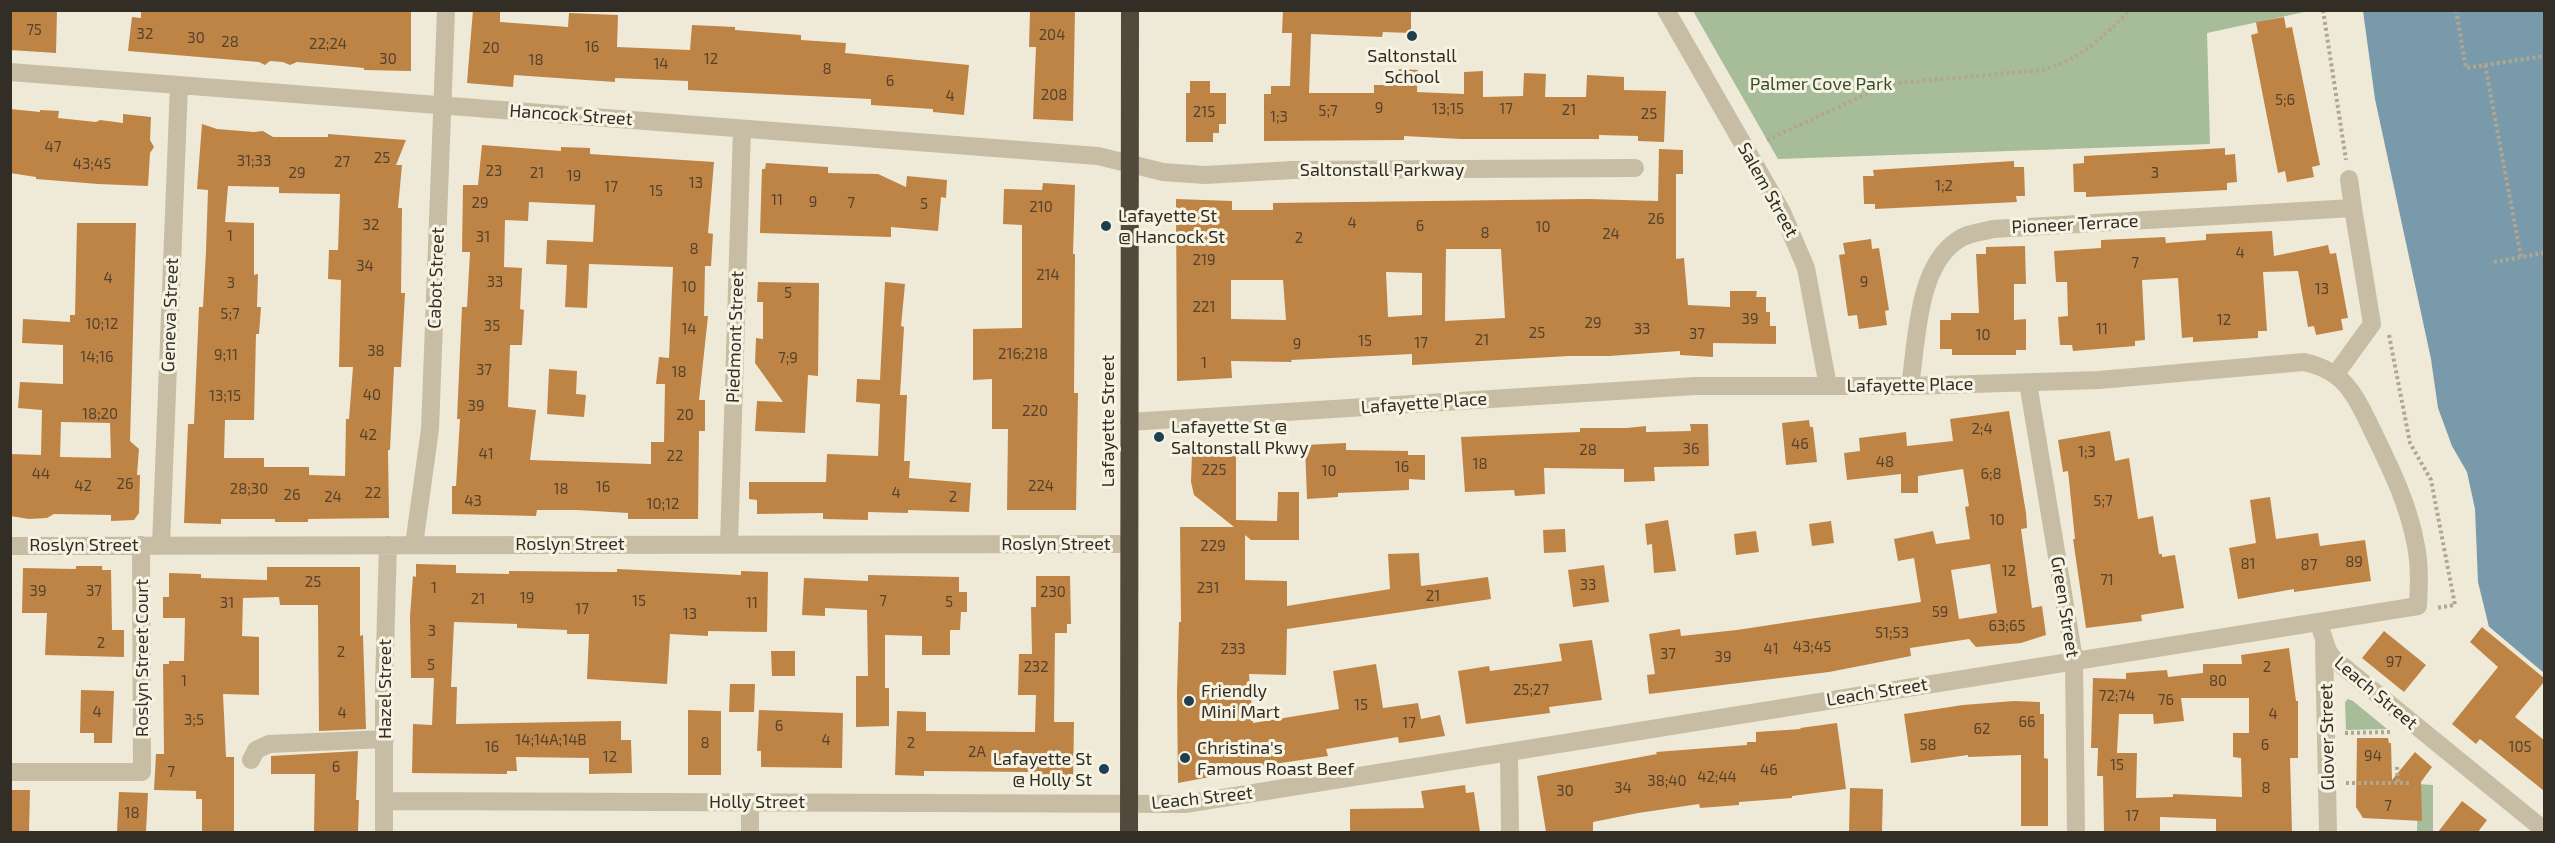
<!DOCTYPE html>
<style>
body{margin:0}
#map{position:relative;width:2555px;height:843px;overflow:hidden;background:#efead7;font-family:"Exo 2",sans-serif}
canvas{display:block}
.frame{position:absolute;inset:0;border:12px solid #322d25;pointer-events:none}
</style>
<div id="map">
<canvas width="2555" height="843"></canvas>
<div class="frame"></div>
</div>
<script>
const c = document.querySelector('canvas').getContext('2d');
c.lineJoin = 'round';
function paint(path, color) {
  c.fillStyle = color;
  c.fill(path, 'evenodd');
}
function strokePath(path, color, width, dash) {
  c.strokeStyle = color;
  c.lineWidth = width;
  c.lineCap = dash ? 'butt' : 'round';
  c.setLineDash(dash || []);
  c.stroke(path);
}
function write(font, color, halo, rows, align = 'center') {
  c.font = font + ' "Exo 2",sans-serif';
  c.lineWidth = 6;
  c.setLineDash([]);
  c.textBaseline = 'middle';
  c.strokeStyle = halo;
  c.fillStyle = color;
  for (const [text, x, y, turn = 0] of rows) {
    c.save();
    c.translate(x, y);
    c.rotate((+turn || 0) * Math.PI / 180);
    c.textAlign = isNaN(turn) ? turn : align;
    if (halo) c.strokeText(text, 0, 0);
    c.fillText(text, 0, 0);
    c.restore();
  }
}
paint(new Path2D(`
 M1693 11H2309L2207 33 2210 144 1778 159Z
 M2348 699 2353 701 2387 729 2346 730 2345 702Z
 M2418 784 2433 785V832H2417Z`), '#a7bc99');
paint(new Path2D(`
 M2342 11H2544V673L2468 609 2455 498Z`), '#789aaa');
paint(new Path2D(`
 M2339 10 2363 11 2375 99 2431 359 2438 408 2452 446 2467 472 2475 509 2478 582 2489 627 2465 610 2452 498 2446 469 2428 439Z`), '#efead7');
paint(new Path2D(`
 M10 10H57L56 53 10 50Z
 M141 10H411V71L364 70V68L297 62 290 65 283 62 270 61 265 65 259 62 128 51 132 17 141 18Z
 M473 10H500V22L568 27 569 13 618 15 617 47 690 50 692 25 735 27V30L801 35V40L846 43 845 53 969 65 964 115 933 112V109L871 105V99L688 90V81L615 78V82L514 75 513 87 467 83Z
 M1030 10H1075L1073 121 1033 119 1036 47H1029Z
 M1283 10H1411V33L1383 32 1382 37 1311 34 1309 93H1374V85H1398L1399 69 1418 70 1417 92 1464 94V72L1483 71V97L1523 96 1524 73 1546 74 1545 97H1586L1587 75 1624 77V90L1666 91 1664 142 1638 141V136L1599 135V139H1461L1404 136V140L1264 141V94H1271V86H1290L1292 33H1282Z
 M2284 17 2286 28 2292 27 2320 165 2312 167 2314 177 2287 182 2285 171 2278 173 2251 35 2258 33 2256 22Z
 M1190 81H1210V93H1226V124H1219V133H1213V142H1186V93H1190Z
 M10 109 40 112V110L59 111 58 118 96 122 100 120 123 123V114L151 117 150 140 154 147 150 153 148 186 98 184 36 179V177L10 173Z
 M202 124 217 129 254 132 263 131 273 137H328V134L406 140 396 165H402L398 208H402L401 293H405L401 367H394L390 450H388L389 518 308 519V522H275V519H221V524L184 523 188 424H194L199 307H203L206 251 208 190 197 189ZM228 186 279 187V193L340 194 338 250H329L328 279 341 280 339 367H353L349 419H346L345 476 309 475V467H264V458H224L225 420H254L256 334H259L261 307H257L258 274 254 275V223L225 222Z
 M482 145 561 151V147L590 148V154L714 162 708 233 713 234 711 266H705L704 316H708L699 400H705V431H699L698 519H628V513L577 510H537L536 516 452 514V486H456L460 419H457L462 307H467L470 252H462L463 185H478ZM529 202 595 205 593 242 547 240 546 264 567 265 565 307 587 308 589 264 673 267 669 358 659 357 656 384H665L664 442H651V464L530 460 536 410 508 407 510 345H522L524 310 520 309 522 268 504 267 505 220 528 221Z
 M2225 148V155L2235 154 2237 182 2227 183V190L2086 197V192H2074L2073 164 2084 163V156Z
 M1659 149 1683 150V174H1676V259L1684 258 1688 305 1730 307V291H1757L1756 297H1766V312H1770V326H1776V344L1713 343V357L1680 355V351L1609 356H1569L1412 365V354L1291 360 1292 362 1231 361 1232 378 1177 381 1176 199 1232 201V210H1273V203L1588 199 1658 201ZM1446 249H1501L1505 318 1445 321ZM1386 272 1422 273V315L1388 317ZM1231 280H1283L1286 320 1231 319Z
 M2014 161V167H2024L2025 196H2016L2017 202 1875 209V204H1864L1863 176H1874L1873 170Z
 M766 163 828 167V173L878 174 906 187 907 176 947 180 946 198 941 197 938 231 891 227V237L760 233 762 169H765Z
 M1043 183 1075 185 1073 254H1075L1074 393H1078L1076 510H1007L1008 429H992V379L973 380V329L1022 328V225L1003 224 1004 189 1042 190Z
 M77 223H136L130 441 139 449 137 475H140L139 513 134 520 111 521V515L54 514 47 518 29 519 10 516V454L41 455 42 410 18 408 20 382 63 384V345L22 343 23 319 70 322V315H75ZM61 422 110 423 111 458 60 457Z
 M2272 231 2274 256 2328 245 2330 254 2336 253 2348 318 2341 319 2343 330 2316 335 2314 326 2308 327 2298 271 2263 272 2267 331H2258V338L2193 342V337L2182 338 2178 278 2142 280 2145 340 2135 341V346L2073 351 2072 345H2060L2058 317 2068 316 2067 282H2056L2054 251 2101 248V240L2165 237 2166 243 2206 240V234Z
 M1871 239 1872 249 1879 248 1889 310 1885 311 1887 325 1859 329 1857 315 1848 316 1839 255 1845 254 1843 243Z
 M2025 246 2026 284H2014V320L2026 319V350H2016V355H1952V349H1940V320H1951V313H1979L1976 254H1986V247Z
 M758 282 819 283 818 376 808 375 805 433 755 431 757 401 783 402 755 363 756 338 763 339V302H757Z
 M885 282 905 284 901 326 904 327 900 395H907L904 461H910L909 478 971 483 969 512 908 510V513L868 512V520L823 519V513L757 514V500L749 499V482H826L827 454 878 456 880 404 856 402 857 379 880 380Z
 M549 369 577 371 576 394 586 395 584 417 547 414Z
 M2009 411 2026 513 2027 528 2021 529 2032 608 2042 606 2046 635 2021 643 1976 647 1969 639 1910 648 1911 656 1829 672 1649 694 1647 675 1655 674 1649 634 1680 629 1681 636 1737 630 1921 602 1914 558 1898 561 1894 539 1933 531 1936 544 1970 539 1965 507 1969 506 1963 469 1918 476V493H1901V474L1847 480 1844 453 1860 451 1859 438 1906 432 1907 446 1953 441 1950 419ZM1990 564 1997 613 1959 619 1951 570Z
 M1809 420 1810 427H1813L1817 462 1786 465 1782 423Z
 M1690 424H1708L1709 466 1654 467 1655 481 1624 482V469L1544 468 1545 494 1515 496 1514 490 1465 492 1461 437 1580 432V428H1627L1646 426V432L1691 431Z
 M2110 431 2115 461 2129 458 2138 519 2153 516 2159 554H2162V557L2175 555 2184 608 2141 615 2142 621 2086 628 2073 539H2075L2068 471 2063 472 2058 440Z
 M1346 443V450L1408 451V455H1425V480L1409 479V490L1338 493V497L1307 499 1305 445Z
 M1192 454H1236V520L1277 521 1278 492H1299V540H1251L1245 535V580L1287 581V606L1390 589 1388 554 1419 553 1421 586 1488 577 1491 599 1287 629 1286 675 1249 674 1253 723 1339 709 1333 671 1376 664 1383 708 1418 703 1421 719 1440 715 1445 736 1399 743 1398 737 1326 749 1328 756 1247 768V770L1178 783 1177 692 1179 622H1181L1180 527H1234L1194 495 1191 482Z
 M2270 497 2276 539 2318 533 2320 546 2365 540 2371 581 2294 592V589L2238 599 2229 548 2256 543 2250 500Z
 M1668 520 1676 571 1654 573 1652 544 1647 545 1645 524Z
 M1831 521 1834 543 1812 546 1809 524Z
 M1565 529 1566 552 1544 553 1543 530Z
 M1756 531 1759 552 1736 555 1734 534Z
 M416 564 456 565V573L509 574V571L617 572V569L741 575V571L768 572 767 632 708 631V636L670 634 667 684 587 679 589 634H567V630L517 628V624L454 622 451 687H457L456 724 621 721V740H631L632 773 589 774V758L516 757 517 771H507V774L412 773 413 724 432 725 434 678H411L410 616 413 576 416 577Z
 M1604 565 1609 602 1573 607 1568 570Z
 M76 566H102V570H111L112 630H124V657L45 655 47 613H22L23 568 76 569Z
 M267 567H360V636L363 635 366 729 319 731 318 605H280L279 597 243 598 242 636 259 637V695L223 694 226 757H234V832H202V799H196V791L154 790 156 754H164L163 664H169V661H184L185 618H163V597H169V573L201 574V578L267 580Z
 M868 575 959 577V592H967V612H961L960 630H950V655H922V636L885 635V688H889V726L856 727V676H868L867 610 825 608V616L802 615 804 578 868 581Z
 M1036 576H1070L1071 624H1067V633H1055L1054 722H1074L1073 782 1034 781V772L924 771V776L895 775 897 711 926 712V731L1035 732 1036 695H1018L1019 654H1032L1031 607H1036Z
 M2482 627 2544 678V682L2515 717 2544 740V791L2480 739 2476 744 2452 724 2498 667 2470 642Z
 M2384 631 2426 665 2404 692 2362 658Z
 M1592 640 1602 700 1549 707 1550 713 1466 724 1458 671 1489 666 1490 671 1562 661 1559 644Z
 M2289 648 2296 701H2298V758H2290L2292 832H2216V819L2160 817V832H2104L2103 776H2097L2098 748H2091L2093 678 2126 679V673L2167 670 2168 677 2203 673V664H2242L2241 655ZM2181 698H2249V733H2233V757L2241 758 2242 797 2173 794V797L2136 798 2137 753H2117L2119 714H2153L2154 724 2184 721Z
 M771 651H795V676H772Z
 M730 684H755L754 712H729Z
 M81 690 114 691 112 743H94V733H80Z
 M2014 701 2040 702V714H2044V758L2048 759V826H2021V755L1968 757V755L1911 763 1904 714 1963 705Z
 M688 710 721 711V775H688Z
 M759 710 843 713 842 768 761 767V751H757Z
 M1837 723 1846 789 1792 796V798L1739 802V805L1700 808 1699 804 1638 813 1593 822V832H1546L1537 776 1657 754 1656 752 1747 745V742H1756V732L1801 729 1800 728Z
 M2357 738H2388L2389 743H2391L2392 780 2415 752 2432 767 2421 782 2422 821 2363 818 2356 807Z
 M358 751 356 800H359L358 832H314L315 774H271V756Z
 M1465 785 1466 793 1474 792 1480 832H1350V809L1424 808 1421 791Z
 M1850 788 1883 789 1882 832H1849Z
 M10 790H30L29 832H10Z
 M119 792 148 793 146 832H117Z
 M2462 801 2487 820 2478 832H2438Z`), '#be8446');
strokePath(new Path2D(`
 M2323 10 2346 160
 M2456 10 2466 68 2544 56
 M2485 65 2521 257
 M1767 140 1888 84 2043 70C2080 59 2103 38 2130 10
 M2494 262 2544 253
 M2389 335 2410 443 2431 480 2455 605 2437 608
 M2345 733 2392 732
 M2397 767 2398 783
 M2346 783H2412`), '#b1a78f', 4, [3, 3]);
strokePath(new Path2D(`
 M1666 10 1782 212 1806 268 1828 386
 M10 72 1098 156 1163 172 1205 175 1293 170 1635 168
 M2349 179 2353 208
 M2028 383 2074 659 2076 832
 M1910 386C1917 341 1917 266 1958 240 1967 233 1982 232 1993 229L2353 208 2372 324 2335 375
 M729 544 742 129
 M161 545 179 85
 M414 545 430 429 446 10
 M10 546 1129 544
 M2319 624 2328 651 2333 658 2544 830
 M2324 645 2328 832
 M1509 752 1510 832
 M251 760 256 750 269 744 385 739
 M10 772H142L141 545
 M386 801 1185 804 2418 606C2419 586 2420 566 2416 546 2409 506 2392 471 2374 434 2367 420 2360 403 2350 390 2339 374 2322 366 2304 362L2099 380 1910 386H1695L1129 422
 M384 832V686L388 545
 M750 832V802`), '#c6bda4', 18);
strokePath(new Path2D(`
 M1129 832 1130 10`), '#52493d', 18);
for (const [x, y, r, color] of [
 [1412,36,6,"#1e3f50"],
 [1106,226,6,"#1e3f50"],
 [1159,437,6,"#1e3f50"],
 [1189,701,6,"#1e3f50"],
 [1185,758,6,"#1e3f50"],
 [1104,769,6,"#1e3f50"]
]) {
  const dot = new Path2D();
  dot.arc(x, y, r, 0, 2 * Math.PI);
  c.fillStyle = color;
  c.fill(dot);
  strokePath(dot, '#f7f3e3', 2);
}
write('15px', '#55432d', null, [
 ["75",34,30],
 ["32",145,34],
 ["204",1052,35],
 ["30",196,38],
 ["28",230,42],
 ["22;24",328,44],
 ["16",592,47],
 ["20",491,48],
 ["30",388,59],
 ["12",711,59],
 ["18",536,60],
 ["14",661,64],
 ["8",827,69],
 ["6",890,81],
 ["208",1054,95],
 ["4",950,96],
 ["5;6",2285,100],
 ["9",1379,108],
 ["13;15",1448,109],
 ["17",1506,109],
 ["21",1569,110],
 ["5;7",1328,111],
 ["215",1204,112],
 ["25",1649,114],
 ["1;3",1279,117],
 ["47",53,147],
 ["25",382,158],
 ["31;33",254,161],
 ["27",342,162],
 ["43;45",92,164],
 ["23",494,171],
 ["29",297,173],
 ["21",537,173],
 ["3",2155,173],
 ["19",574,176],
 ["13",696,183],
 ["1;2",1944,186],
 ["17",611,187],
 ["15",656,191],
 ["11",777,200],
 ["9",813,202],
 ["29",480,203],
 ["7",851,203],
 ["5",924,204],
 ["210",1041,207],
 ["26",1656,219],
 ["4",1352,223],
 ["32",371,225],
 ["6",1420,226],
 ["10",1543,227],
 ["8",1485,233],
 ["24",1611,234],
 ["1",230,236],
 ["31",483,237],
 ["2",1299,238],
 ["8",694,249],
 ["4",2240,253],
 ["219",1204,260],
 ["7",2135,263],
 ["34",365,266],
 ["214",1048,275],
 ["4",108,278],
 ["33",495,282],
 ["9",1864,282],
 ["3",231,283],
 ["10",689,287],
 ["13",2322,289],
 ["5",788,293],
 ["221",1204,307],
 ["5;7",230,314],
 ["39",1750,319],
 ["12",2224,320],
 ["29",1593,323],
 ["10;12",102,324],
 ["35",492,326],
 ["14",689,329],
 ["33",1642,329],
 ["11",2102,329],
 ["25",1537,333],
 ["37",1697,334],
 ["10",1983,335],
 ["21",1482,340],
 ["15",1365,341],
 ["17",1421,343],
 ["9",1297,344],
 ["38",376,351],
 ["216;218",1023,354],
 ["9;11",226,355],
 ["14;16",97,357],
 ["7;9",788,358],
 ["1",1204,363],
 ["37",484,370],
 ["18",679,372],
 ["40",372,395],
 ["13;15",225,396],
 ["39",476,406],
 ["220",1035,411],
 ["18;20",100,414],
 ["20",685,415],
 ["2;4",1982,429],
 ["42",368,435],
 ["46",1800,444],
 ["36",1691,449],
 ["28",1588,450],
 ["1;3",2087,452],
 ["41",486,454],
 ["22",675,456],
 ["48",1885,462],
 ["18",1480,464],
 ["16",1402,467],
 ["225",1214,470],
 ["10",1329,471],
 ["44",41,474],
 ["6;8",1991,474],
 ["26",125,484],
 ["42",83,486],
 ["224",1041,486],
 ["16",603,487],
 ["28;30",249,489],
 ["18",561,489],
 ["22",373,493],
 ["4",896,493],
 ["26",292,495],
 ["24",333,497],
 ["2",953,497],
 ["43",473,501],
 ["5;7",2103,501],
 ["10;12",663,504],
 ["10",1997,520],
 ["229",1213,546],
 ["89",2354,562],
 ["81",2248,564],
 ["87",2309,565],
 ["12",2009,571],
 ["71",2107,580],
 ["25",313,582],
 ["33",1588,585],
 ["1",434,588],
 ["231",1208,588],
 ["39",38,591],
 ["37",94,591],
 ["230",1053,592],
 ["21",1433,596],
 ["19",527,598],
 ["21",478,599],
 ["15",639,601],
 ["7",883,601],
 ["5",949,602],
 ["31",227,603],
 ["11",752,603],
 ["17",582,609],
 ["59",1940,612],
 ["13",690,614],
 ["63;65",2007,626],
 ["3",432,631],
 ["51;53",1892,633],
 ["2",101,643],
 ["43;45",1812,647],
 ["233",1233,649],
 ["41",1771,649],
 ["2",341,652],
 ["37",1668,654],
 ["39",1723,657],
 ["97",2394,662],
 ["5",431,665],
 ["232",1036,667],
 ["2",2267,667],
 ["1",184,681],
 ["80",2218,681],
 ["25;27",1531,690],
 ["72;74",2117,696],
 ["76",2166,700],
 ["15",1361,705],
 ["4",97,712],
 ["4",342,713],
 ["4",2273,714],
 ["3;5",194,720],
 ["66",2027,722],
 ["17",1409,723],
 ["6",779,726],
 ["62",1982,729],
 ["14;14A;14B",551,740],
 ["4",826,740],
 ["8",705,743],
 ["2",911,743],
 ["58",1928,745],
 ["6",2265,745],
 ["16",492,747],
 ["105",2520,747],
 ["2A",977,752],
 ["94",2373,756],
 ["12",610,757],
 ["15",2117,765],
 ["6",336,767],
 ["46",1769,770],
 ["7",171,772],
 ["42;44",1717,777],
 ["38;40",1667,781],
 ["34",1623,788],
 ["8",2266,788],
 ["30",1565,791],
 ["7",2388,806],
 ["18",132,813],
 ["17",2132,816]
]);
write('18px', '#322d25', '#f7f3e3', [
 ["Saltonstall",1412,56,"center"],
 ["School",1412,77,"center"],
 ["Lafayette St",1118,216],
 ["@ Hancock St",1118,237],
 ["Lafayette St @",1171,427],
 ["Saltonstall Pkwy",1171,448],
 ["Friendly",1201,691],
 ["Mini Mart",1201,712],
 ["Christina's",1197,748],
 ["Famous Roast Beef",1197,769],
 ["Lafayette St",1092,759,"right"],
 ["@ Holly St",1092,780,"right"]
], 'left');
write('18px', '#384e2b', '#f7f3e3', [
 ["Palmer Cove Park",1821,84]
]);
write('18px', '#322d25', '#f7f3e3', [
 ["Hancock Street",571,115,4],
 ["Saltonstall Parkway",1382,170],
 ["Salem Street",1768,190,61],
 ["Pioneer Terrace",2075,224,-3],
 ["Cabot Street",436,278,-88],
 ["Geneva Street",170,315,-88],
 ["Piedmont Street",735,337,-88],
 ["Lafayette Place",1910,385,-1],
 ["Lafayette Place",1424,403,-4],
 ["Lafayette Street",1108,421,-90],
 ["Roslyn Street",570,544],
 ["Roslyn Street",1056,544],
 ["Roslyn Street",84,545],
 ["Green Street",2065,607,81],
 ["Roslyn Street Court",142,658,-90],
 ["Hazel Street",385,689,-90],
 ["Leach Street",1877,692,-9],
 ["Leach Street",2376,693,40],
 ["Glover Street",2327,737,-91],
 ["Leach Street",1202,798,-6],
 ["Holly Street",757,802]
]);
</script>
